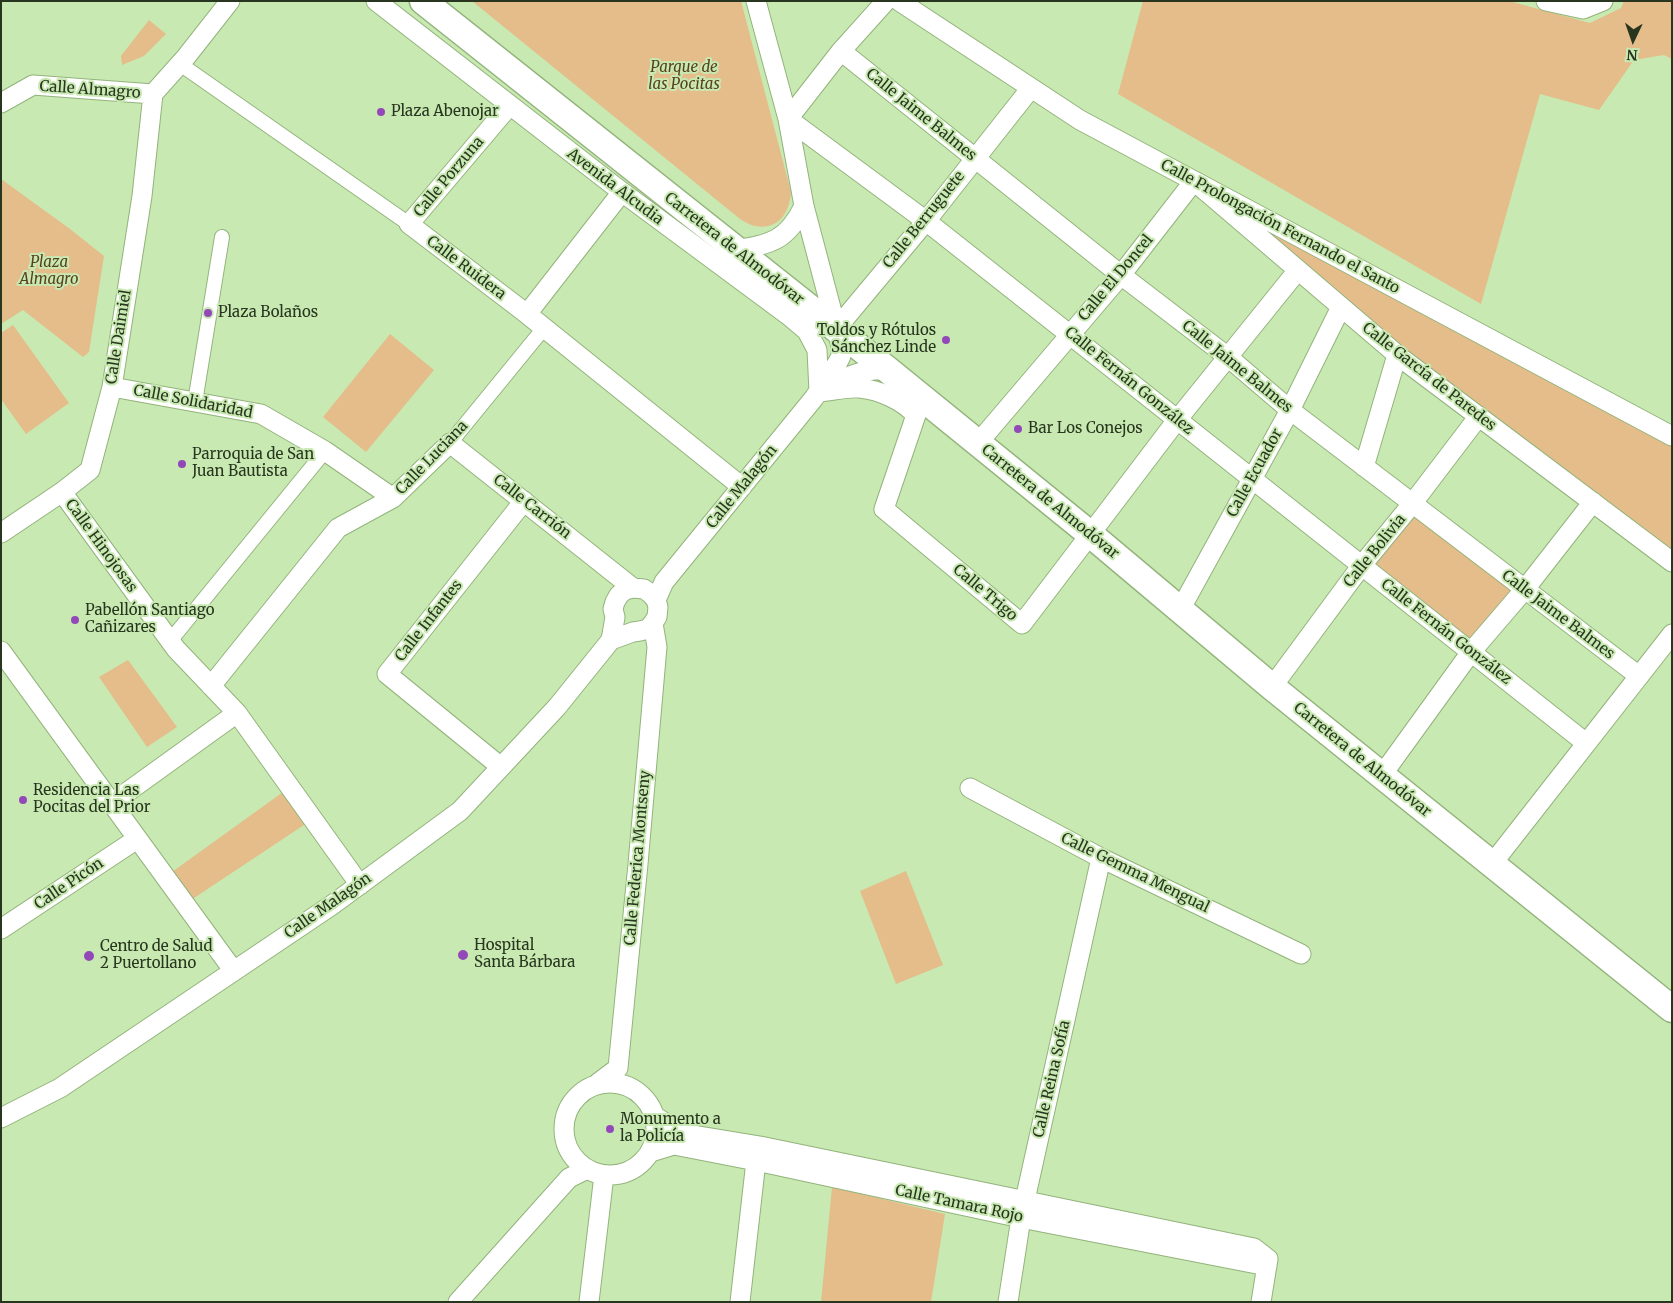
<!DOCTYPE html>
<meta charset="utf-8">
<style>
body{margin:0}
#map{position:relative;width:1673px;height:1303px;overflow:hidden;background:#c8e9b1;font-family:Merriweather,serif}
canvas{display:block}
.frame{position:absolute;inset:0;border:2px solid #28351f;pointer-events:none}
.north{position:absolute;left:1608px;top:15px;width:50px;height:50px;-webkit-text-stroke:4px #c8e9b1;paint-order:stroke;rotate:183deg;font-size:14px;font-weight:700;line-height:20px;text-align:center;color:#28351f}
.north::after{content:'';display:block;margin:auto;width:18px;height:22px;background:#28351f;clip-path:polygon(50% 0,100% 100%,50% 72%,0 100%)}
</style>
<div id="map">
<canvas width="1673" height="1303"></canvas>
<div class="frame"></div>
<div class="north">N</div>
</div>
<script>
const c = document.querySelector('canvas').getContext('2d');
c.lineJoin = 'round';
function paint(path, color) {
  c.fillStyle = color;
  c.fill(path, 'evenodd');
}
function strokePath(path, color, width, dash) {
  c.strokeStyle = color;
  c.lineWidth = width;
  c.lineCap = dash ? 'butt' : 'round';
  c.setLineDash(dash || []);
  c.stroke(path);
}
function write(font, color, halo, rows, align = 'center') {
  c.font = font + ' Merriweather,serif';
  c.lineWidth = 4;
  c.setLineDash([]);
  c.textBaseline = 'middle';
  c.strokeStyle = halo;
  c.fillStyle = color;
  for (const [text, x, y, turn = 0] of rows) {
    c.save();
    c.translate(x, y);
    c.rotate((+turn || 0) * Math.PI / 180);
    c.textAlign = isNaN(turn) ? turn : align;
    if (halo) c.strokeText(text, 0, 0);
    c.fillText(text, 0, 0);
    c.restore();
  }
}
paint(new Path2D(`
 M472 1H741L791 192C790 212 778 231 755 226 750 225 745 222 740 219Z
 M1143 1H1509L1590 23 1621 8 1624 1H1672V59L1664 55 1634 60 1599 110 1540 94 1481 304 1118 94Z
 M149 20 166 34 144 56 122 65 121 56Z
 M1 179 70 229 104 256 89 352 83 357 23 310 1 324Z
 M1194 181 1672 445V562L1593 502Z
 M13 325 69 403 26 434 1 399V333Z
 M390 334 434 370 366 452 323 417Z
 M1412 504 1525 589 1471 652 1362 565Z
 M128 660 177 727 147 747 99 677Z
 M290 787 313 819 185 904 165 877Z
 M906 871 943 965 896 984 860 891Z
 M832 1187 945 1214 931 1302H821Z`), '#e4bd8b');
const pedestrian = new Path2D(`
 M180 64 409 224
 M195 402 222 237
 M450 443 544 328
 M170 641 325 451`);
const minor = new Path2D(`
 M376 1 622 192 788 315 807 331 817 350 819 392
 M899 1 1080 120 1672 436
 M1546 1 1583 9 1603 1
 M841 51 1121 275 1228 357 1290 410 1639 676
 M1 103 33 85 153 94 186 57 230 1
 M509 106 409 224 527 314 742 487
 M788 119 926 221 1069 334 1586 743
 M788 119 841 51 886 1
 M735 250C771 244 787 241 804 206
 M527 314 622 192
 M836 329 926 221 1031 88
 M112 387 261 414 325 451 393 498
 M827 388C847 376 864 368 888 370
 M819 392C832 391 846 387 859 388 880 390 902 400 916 415L884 509 1022 624 1177 420 1298 270
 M978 443 1121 275 1194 181 1401 358 1672 562
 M1364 467 1397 355
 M62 492 176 649 237 713 360 885
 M1 533 62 492 90 470 112 387 142 196 153 94
 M656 600 664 582 814 398 838 362 841 356V346L804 206 788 119 756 1
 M1180 610 1290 410 1341 307
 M1 651 233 970
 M211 686 338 528 393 498 450 443 633 588
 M1272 687 1362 565 1412 504 1479 416
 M501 767 387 674 524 501
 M1382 775 1471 652 1525 589 1593 502
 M970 788 1101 858 1301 954
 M112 803 237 713
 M1492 864 1672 634
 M1 929 137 839
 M564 1129a46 46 0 1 1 92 0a46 46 0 1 1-92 0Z
 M598 1083 618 1068 638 864 657 647 653 623
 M656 1117 681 1133 760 1146 1254 1248 1268 1259 1261 1302
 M1 1118 60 1088 332 905 460 811 557 707 611 640 615 617 613 609 615 602 619 595 625 590 633 588 644 589 651 594 656 600 658 607 657 617 653 623 648 629 640 631 633 632 611 640
 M651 1152 674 1145 756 1161 1021 1218 1267 1266
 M458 1302 569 1178 587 1169
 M589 1302 604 1175
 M740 1302 756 1161 759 1150
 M1008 1302 1021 1218 1101 858`);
const secondary = new Path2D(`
 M423 1 888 370 1090 534 1272 687 1672 1009`);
strokePath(pedestrian, '#93b37c', 16);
strokePath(minor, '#93b37c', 21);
strokePath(secondary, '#93b37c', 29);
strokePath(pedestrian, '#fff', 14);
strokePath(minor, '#fff', 19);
strokePath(secondary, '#fff', 26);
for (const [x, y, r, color] of [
 [381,112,5,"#9348b9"],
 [208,313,5,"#9348b9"],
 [946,340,5,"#9348b9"],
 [1018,429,5,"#9348b9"],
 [182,464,5,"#9348b9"],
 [75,620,5,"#9348b9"],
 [23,800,5,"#9348b9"],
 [463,955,6,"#9348b9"],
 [89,956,6,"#9348b9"],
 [610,1129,5,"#9348b9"]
]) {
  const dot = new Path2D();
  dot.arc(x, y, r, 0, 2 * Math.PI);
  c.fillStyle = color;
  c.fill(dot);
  strokePath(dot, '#c8e9b1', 2);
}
write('italic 15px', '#583f1d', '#c8e9b1', [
 ["Parque de",684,68],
 ["las Pocitas",684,85],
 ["Plaza",49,263],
 ["Almagro",49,280]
]);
write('15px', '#28351f', '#c8e9b1', [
 ["Calle Almagro",90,90,4],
 ["Calle Jaime Balmes",921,115,39],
 ["Calle Porzuna",449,177,-50],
 ["Avenida Alcudia",615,187,37],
 ["Calle Berruguete",924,220,-51],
 ["Calle Prolongación Fernando el Santo",1280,227,28],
 ["Carretera de Almodóvar",734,249,38],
 ["Calle Ruidera",466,268,37],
 ["Calle El Doncel",1116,278,-50],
 ["Calle Daimiel",119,337,-81],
 ["Calle Jaime Balmes",1237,367,39],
 ["Calle García de Paredes",1429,377,38],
 ["Calle Fernán González",1129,381,39],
 ["Calle Solidaridad",193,402,11],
 ["Calle Luciana",432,458,-46],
 ["Calle Ecuador",1255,473,-61],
 ["Calle Malagón",742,487,-51],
 ["Carretera de Almodóvar",1050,502,39],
 ["Calle Carrión",532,507,38],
 ["Calle Hinojosas",101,546,54],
 ["Calle Bolivia",1375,551,-51],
 ["Calle Trigo",985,593,40],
 ["Calle Jaime Balmes",1558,615,37],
 ["Calle Infantes",429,621,-52],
 ["Calle Fernán González",1446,632,38],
 ["Carretera de Almodóvar",1362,760,39],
 ["Calle Federica Montseny",638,858,-85],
 ["Calle Gemma Mengual",1135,873,26],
 ["Calle Picón",69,884,-34],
 ["Calle Malagón",328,906,-35],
 ["Calle Reina Sofía",1052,1079,-77],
 ["Calle Tamara Rojo",959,1204,12]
]);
write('15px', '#28351f', '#c8e9b1', [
 ["Plaza Abenojar",391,112],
 ["Plaza Bolaños",218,313],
 ["Toldos y Rótulos",936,331,"right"],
 ["Sánchez Linde",936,348,"right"],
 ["Bar Los Conejos",1028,429],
 ["Parroquia de San",192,455],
 ["Juan Bautista",192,472],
 ["Pabellón Santiago",85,611],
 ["Cañizares",85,628],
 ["Residencia Las",33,791],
 ["Pocitas del Prior",33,808],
 ["Hospital",474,946],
 ["Santa Bárbara",474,963],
 ["Centro de Salud",100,947],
 ["2 Puertollano",100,964],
 ["Monumento a",620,1120],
 ["la Policía",620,1137]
], 'left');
</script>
